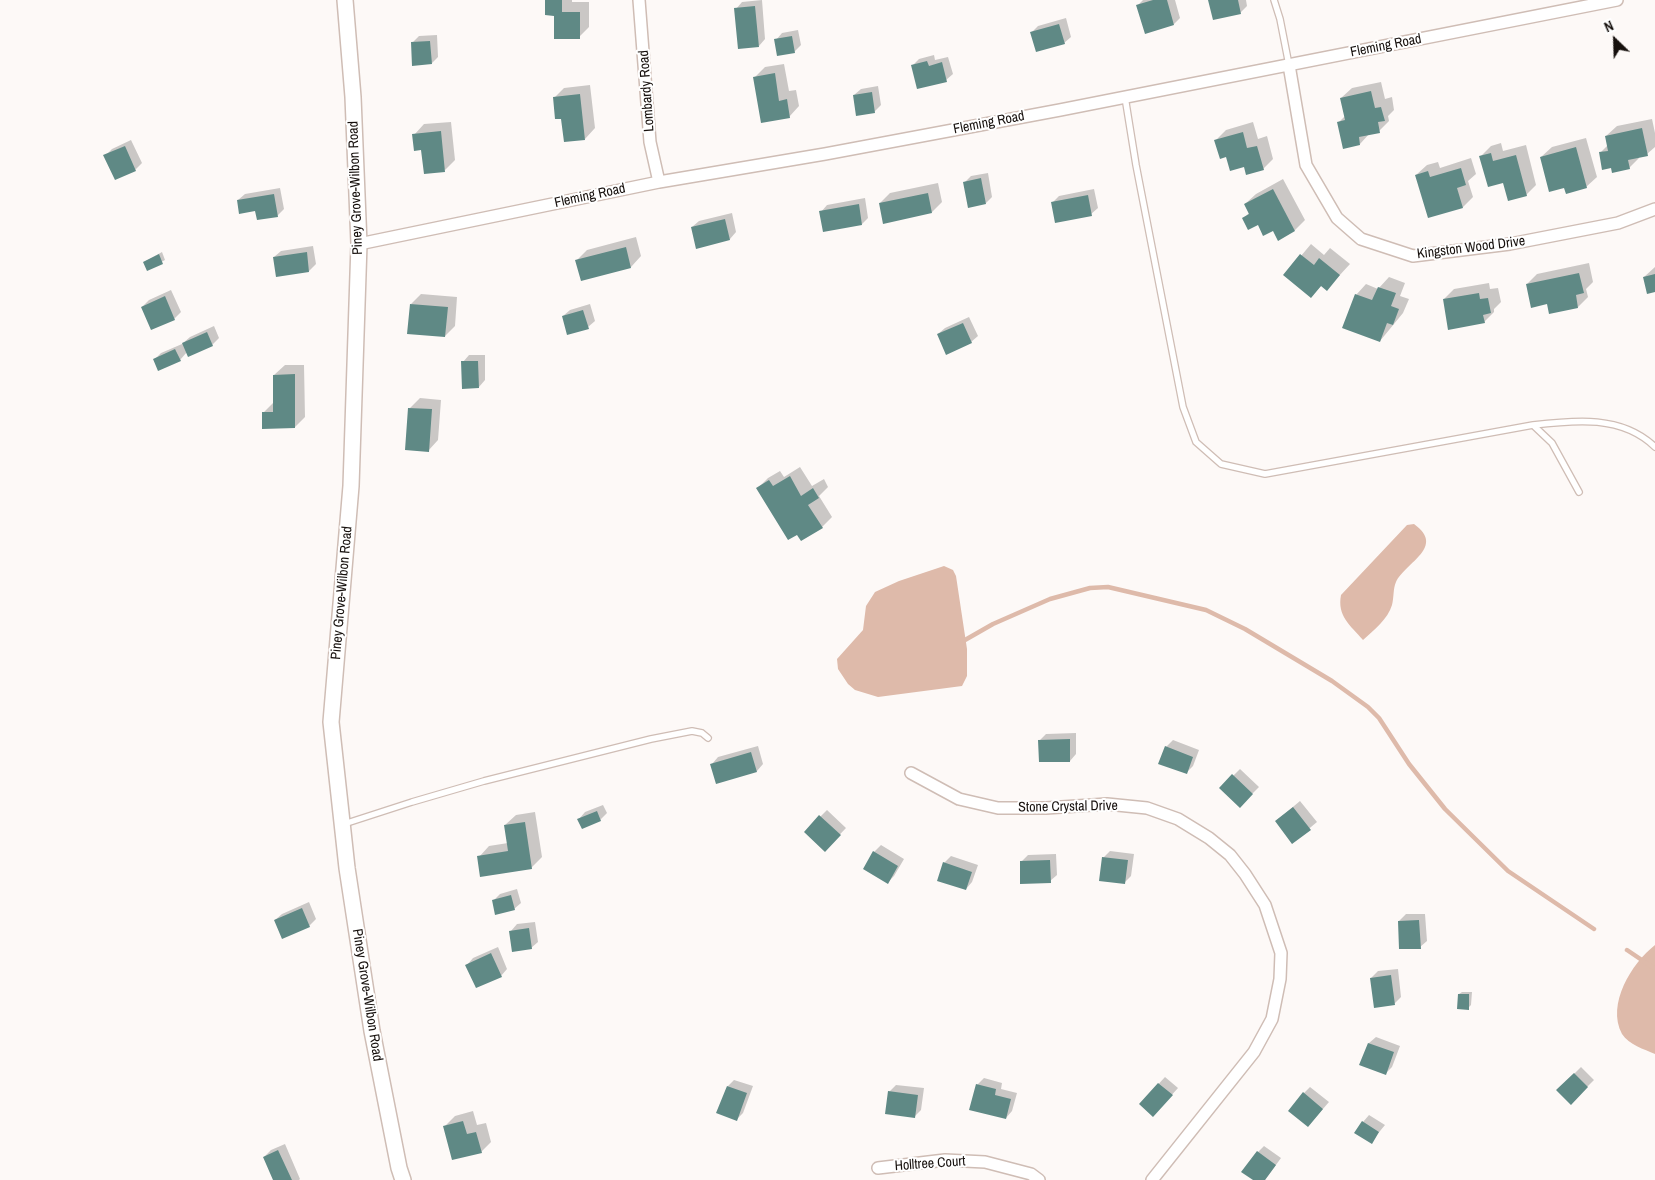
<!DOCTYPE html>
<style>
body{margin:0}
#map{position:relative;width:1655px;height:1180px;overflow:hidden;background:#fdf9f7;font-family:"Archivo Narrow",sans-serif}
canvas{display:block}
.north{position:absolute;left:1590px;top:15px;width:50px;height:50px;-webkit-text-stroke:4px #fff;paint-order:stroke;rotate:336deg;font-size:14px;font-weight:700;line-height:20px;text-align:center;color:#16100d}
.north::after{content:'';display:block;margin:auto;width:18px;height:22px;background:#16100d;clip-path:polygon(50% 0,100% 100%,50% 72%,0 100%)}
</style>
<div id="map">
<canvas width="1655" height="1180"></canvas>
<div class="north">N</div>
</div>
<script>
const c = document.querySelector('canvas').getContext('2d');
c.lineJoin = 'round';
function paint(path, color) {
  c.fillStyle = color;
  c.fill(path, 'evenodd');
}
function strokePath(path, color, width, dash) {
  c.strokeStyle = color;
  c.lineWidth = width;
  c.lineCap = dash ? 'butt' : 'round';
  c.setLineDash(dash || []);
  c.stroke(path);
}
function write(font, color, halo, rows, align = 'center') {
  c.font = font + ' "Archivo Narrow",sans-serif';
  c.lineWidth = 4;
  c.setLineDash([]);
  c.textBaseline = 'middle';
  c.strokeStyle = halo;
  c.fillStyle = color;
  for (const [text, x, y, turn = 0] of rows) {
    c.save();
    c.translate(x, y);
    c.rotate((+turn || 0) * Math.PI / 180);
    c.textAlign = isNaN(turn) ? turn : align;
    if (halo) c.strokeText(text, 0, 0);
    c.fillText(text, 0, 0);
    c.restore();
  }
}
paint(new Path2D(`
 M1414 524C1446 547 1406 562 1396 582 1393 588 1394 598 1392 605 1388 619 1374 630 1363 640 1350 625 1337 616 1341 595L1407 525Z
 M944 566 953 570 956 576 967 649V676L962 686 878 697 855 690 848 684 838 669 837 659 863 630 866 606 875 592 899 581Z
 M1655 945V1054C1644 1049 1629 1045 1622 1034 1606 1004 1632 963 1655 945Z`), '#debaaa');
paint(new Path2D(`
 M547 0H572V2H589V27L579 37 556 14Z
 M762 0 765 39 759 46 736 9 742 2Z
 M1143 0H1175L1180 18 1174 24 1138 5Z
 M1210 0H1246L1247 6 1240 13Z
 M1066 18 1071 37 1064 43 1032 32 1038 26Z
 M798 30 801 45 794 52 776 40 782 33Z
 M437 35 438 57 432 63 412 43 419 36Z
 M934 55 935 60 948 57 953 74 946 80 912 66 919 59Z
 M784 64 789 91 796 90 799 106 789 117 755 77 765 67Z
 M1381 82 1385 99 1392 97 1394 110 1388 116 1389 121 1379 131 1370 133 1360 144 1339 122 1345 116 1341 98 1352 88Z
 M590 85 595 128 585 139 554 98 564 88Z
 M878 86 881 105 874 112 854 95 861 89Z
 M1652 119 1655 133V147L1647 154 1639 156V158L1629 168 1612 167 1600 153 1608 145 1606 136 1617 126Z
 M451 122 455 160 445 170 422 148 414 135 424 124Z
 M1253 122 1258 139 1267 136 1273 159 1263 169 1245 166 1227 156 1216 140 1226 130Z
 M1586 138 1597 177 1586 187 1565 186 1541 157 1552 147Z
 M131 140 142 163 135 170 105 156 112 149Z
 M1501 143 1503 151 1526 145 1536 185 1526 195 1504 182 1481 156 1491 146Z
 M1471 158 1476 174 1468 181 1473 197 1463 207 1429 217 1416 175 1427 165 1438 162 1440 168Z
 M988 173 992 197 986 203 964 183 971 176Z
 M1283 179 1305 220 1295 230 1278 239 1273 229 1244 218 1250 212 1245 204 1256 194Z
 M938 183 942 202 932 212 880 203 890 193Z
 M280 188 284 209 277 216 257 210 238 200 245 194Z
 M1094 189 1098 208 1091 214 1052 203 1059 196Z
 M865 198 868 218 862 224 821 212 827 205Z
 M732 213 736 232 730 239 692 227 699 221Z
 M636 237 641 256 631 267 582 279 577 260 587 250Z
 M1311 244 1324 255 1330 248 1350 264 1327 289 1322 285 1311 296 1285 275Z
 M313 246 316 264 309 271 277 275 274 257 281 251Z
 M162 252 165 260 148 269 144 262Z
 M1589 263 1593 282 1586 289 1588 297 1578 307 1548 303 1527 284 1537 274Z
 M1655 267V291L1644 277Z
 M1389 277 1405 283 1400 296 1409 299 1403 313 1380 341 1356 295 1366 284 1378 289Z
 M1489 283 1490 289 1498 288 1501 302 1494 309V312L1484 322 1444 299 1454 289Z
 M171 290 181 312 174 319 142 307 149 300Z
 M421 294 457 297 455 326 445 336 411 304Z
 M590 304 595 321 588 327 563 316 570 310Z
 M969 317 978 336 971 342 938 334 945 328Z
 M214 326 219 338 212 345 189 355 187 352 180 360H154L161 353 182 344 190 337Z
 M469 355H485V380L479 387 463 362Z
 M285 365H304L305 417 295 427 263 413 273 403 274 375Z
 M420 398 441 400 438 440 428 451 410 408Z
 M800 467 812 486 824 479 828 487 819 496 832 517 822 527 758 488 768 478 780 471 784 477Z
 M1076 733V754L1070 761 1040 740 1046 734Z
 M1173 740 1199 750 1193 766 1186 773 1166 747Z
 M758 746 763 764 757 771 712 764 718 757Z
 M1240 769 1259 787 1240 806 1221 788Z
 M1300 801 1317 822 1293 842 1276 821Z
 M603 805 607 813 600 820 579 819 585 812Z
 M827 810 846 828 825 850 805 832Z
 M535 812 542 857 531 868 479 857 489 846 508 843 505 825 516 815Z
 M881 845 904 859 894 876 888 882 874 852Z
 M1110 851 1134 854 1131 876 1125 882 1103 858Z
 M1056 854 1057 875 1050 881 1021 862 1028 855Z
 M951 856 978 865 972 882 966 889 944 863Z
 M517 889 521 903 514 909 493 901 500 894Z
 M309 902 316 919 309 926 282 937 275 920 282 914Z
 M1406 914H1425L1427 941 1420 947 1399 921Z
 M535 922 538 942 531 948 511 931 517 924Z
 M498 947 507 969 501 976 467 965 473 958Z
 M1398 969 1401 997 1395 1003 1375 1006 1371 978 1378 971Z
 M1462 992H1472L1471 1005 1468 1008 1459 994Z
 M1376 1037 1400 1046 1392 1067 1386 1073 1361 1064 1369 1043Z
 M1581 1067 1594 1080 1571 1103 1558 1090Z
 M1165 1077 1178 1088 1159 1109 1140 1104Z
 M984 1078 1002 1083 1001 1089 1017 1093 1012 1111 1006 1118 977 1085Z
 M734 1080 753 1086 743 1113 736 1120 728 1086Z
 M896 1085 924 1088 921 1110 914 1117 889 1092Z
 M1310 1087 1329 1102 1308 1126 1304 1093Z
 M473 1111 477 1125 486 1123 491 1142 481 1152 445 1126 455 1116Z
 M1369 1115 1385 1125 1371 1142 1363 1122Z
 M285 1144 300 1179 299 1180H275L264 1157 271 1150Z
 M1264 1146 1281 1158 1265 1180H1255L1258 1152Z`), '#0003');
strokePath(new Path2D(`
 M959 640H965L993 624 1050 599 1090 588 1108 587 1206 610 1245 629 1332 681 1368 707 1379 718 1409 764 1445 809 1508 871 1594 929
 M1627 950 1655 969`), '#debaaa', 4.5);
paint(new Path2D(`
 M545 0H562V12H580V39H554V16L545 15Z
 M1153 0H1167L1174 25 1145 34 1136 5Z
 M1208 0H1238L1241 14 1213 20Z
 M755 6 759 47 738 49 734 8Z
 M1059 24 1065 44 1036 52 1030 32Z
 M792 36 795 53 777 56 774 39Z
 M430 41 432 64 412 66 411 42Z
 M927 61 929 66 942 62 947 82 917 89 911 65Z
 M775 73 779 101 787 99 790 118 761 123 753 77Z
 M1371 91 1375 108 1381 107 1385 121 1378 122 1380 133 1359 137 1360 145 1343 149 1337 122 1345 120 1340 98Z
 M872 92 875 113 856 116 853 95Z
 M580 94 585 140 564 142 561 119H555L553 97Z
 M1642 128 1648 156 1628 160 1630 169 1612 173 1611 168 1602 170 1599 152 1608 151 1605 136Z
 M441 131 445 172 424 174 421 150 414 151 412 134Z
 M1243 132 1247 148 1257 146 1264 170 1246 175 1244 167 1230 171 1226 157 1220 159 1214 140Z
 M125 146 136 171 115 180 103 155Z
 M1576 147 1587 188 1566 194 1564 188 1549 192 1540 157Z
 M1491 153 1493 161 1516 155 1527 196 1508 201 1503 183 1488 187 1479 156Z
 M1461 168 1466 185 1457 188 1463 208 1428 218 1415 175 1428 171 1430 177Z
 M981 178 986 204 968 208 963 182Z
 M1273 189 1295 231 1278 241 1273 231 1263 236 1258 225 1248 230 1242 218 1249 214 1244 204Z
 M928 193 932 213 883 224 879 203Z
 M274 194 278 217 257 220 255 211 239 214 237 200Z
 M1088 195 1092 216 1055 223 1051 202Z
 M859 204 862 225 823 232 819 211Z
 M725 219 730 240 696 249 691 227Z
 M626 247 631 268 581 281 575 260Z
 M307 252 309 272 276 277 273 257Z
 M159 254 163 264 147 271 143 262Z
 M1300 254 1314 265 1319 258 1340 275 1327 291 1321 286 1311 298 1283 275Z
 M1579 273 1584 293 1576 295 1578 308 1549 314 1547 304 1531 308 1526 284Z
 M1655 274V292L1647 294 1643 277Z
 M1378 287 1396 293 1391 306 1399 309 1393 325 1387 323 1380 342 1342 328 1355 294 1372 300Z
 M1479 293 1480 299 1488 298 1491 313 1483 315 1485 323 1448 330 1443 299Z
 M165 296 175 320 151 330 141 307Z
 M410 304 448 307 445 337 407 334Z
 M583 310 589 329 567 335 562 316Z
 M963 323 972 343 946 355 937 334Z
 M207 332 213 346 188 357 182 343Z
 M175 349 181 361 158 371 153 359Z
 M461 361H478L479 388 462 389Z
 M295 374V428L262 429V412H273V375Z
 M408 408 432 409 429 452 405 450Z
 M790 476 801 496 813 488 819 498 808 505 823 528 801 541 797 535 788 540 756 488 769 480 773 486Z
 M1070 739V762H1039L1038 740Z
 M1165 746 1193 757 1187 774 1158 764Z
 M751 752 757 772 716 784 710 764Z
 M1232 774 1253 794 1240 808 1219 788Z
 M1293 807 1311 830 1292 844 1275 821Z
 M597 811 601 821 582 829 577 819Z
 M819 815 841 835 825 852 804 832Z
 M525 822 532 869 480 877 477 856 508 851 504 825Z
 M873 851 898 866 888 884 863 869Z
 M1102 857 1128 860 1125 884 1099 881Z
 M1050 860 1051 883 1020 884V861Z
 M943 862 972 872 966 890 937 881Z
 M511 895 515 910 495 915 492 900Z
 M302 908 310 927 282 939 274 920Z
 M1419 920 1421 949H1399L1398 921Z
 M529 928 532 949 512 952 509 931Z
 M491 953 502 977 476 988 465 965Z
 M1391 975 1395 1005 1374 1008 1370 978Z
 M1458 994H1469V1010L1457 1009Z
 M1368 1043 1394 1052 1386 1075 1359 1065Z
 M1574 1073 1588 1087 1571 1105 1556 1090Z
 M1158 1083 1173 1095 1153 1117 1139 1104Z
 M976 1084 996 1089 995 1095 1011 1099 1006 1119 969 1110Z
 M727 1086 747 1093 737 1121 716 1113Z
 M888 1091 918 1095 915 1118 885 1114Z
 M1303 1092 1323 1109 1308 1127 1288 1111Z
 M463 1121 467 1134 476 1132 482 1153 452 1160 443 1126Z
 M1362 1121 1379 1132 1372 1144 1354 1133Z
 M278 1150 292 1180H273L263 1157Z
 M1257 1151 1276 1165 1265 1180H1253L1241 1172Z`), '#5f8985');
const service = new Path2D(`
 M1274 0 1280 19 1289 65
 M1125 97 1136 165 1183 407 1196 442 1221 464 1265 474 1533 425 1552 443 1579 492
 M1533 425C1575 420 1622 415 1655 447
 M344 824 412 802 484 781 651 739 692 731 702 733 708 738`);
const minor = new Path2D(`
 M639 0 650 142 659 182
 M1289 65 1306 165 1337 218 1361 239 1413 256 1510 244 1618 223 1655 209
 M359 244 659 182 825 154 1060 110 1617 0
 M911 773 959 799 998 808H1046L1107 804 1147 808 1178 819 1209 838 1230 855 1245 874 1265 905 1281 953 1280 979 1272 1019 1254 1052 1152 1180
 M878 1168 945 1160 985 1162 1031 1174 1039 1180`);
const tertiary = new Path2D(`
 M345 0 353 97 359 244 351 486 331 722 347 868 372 1031 399 1168 403 1180`);
strokePath(service, '#cfbdb5', 8);
strokePath(minor, '#cfbdb5', 14);
strokePath(tertiary, '#cfbdb5', 18);
strokePath(service, '#fff', 5.5);
strokePath(minor, '#fff', 11);
strokePath(tertiary, '#fff', 15);
write('14px', '#16100d', '#fff', [
 ["Fleming Road",1386,46,-11],
 ["Lombardy Road",647,91,-94],
 ["Fleming Road",989,123,-11],
 ["Piney Grove-Wilbon Road",356,188,-92],
 ["Fleming Road",590,196,-12],
 ["Kingston Wood Drive",1471,248,-7],
 ["Piney Grove-Wilbon Road",342,593,-85],
 ["Stone Crystal Drive",1068,807,-1],
 ["Piney Grove-Wilbon Road",367,995,81],
 ["Holltree Court",930,1164,-4]
]);
</script>
